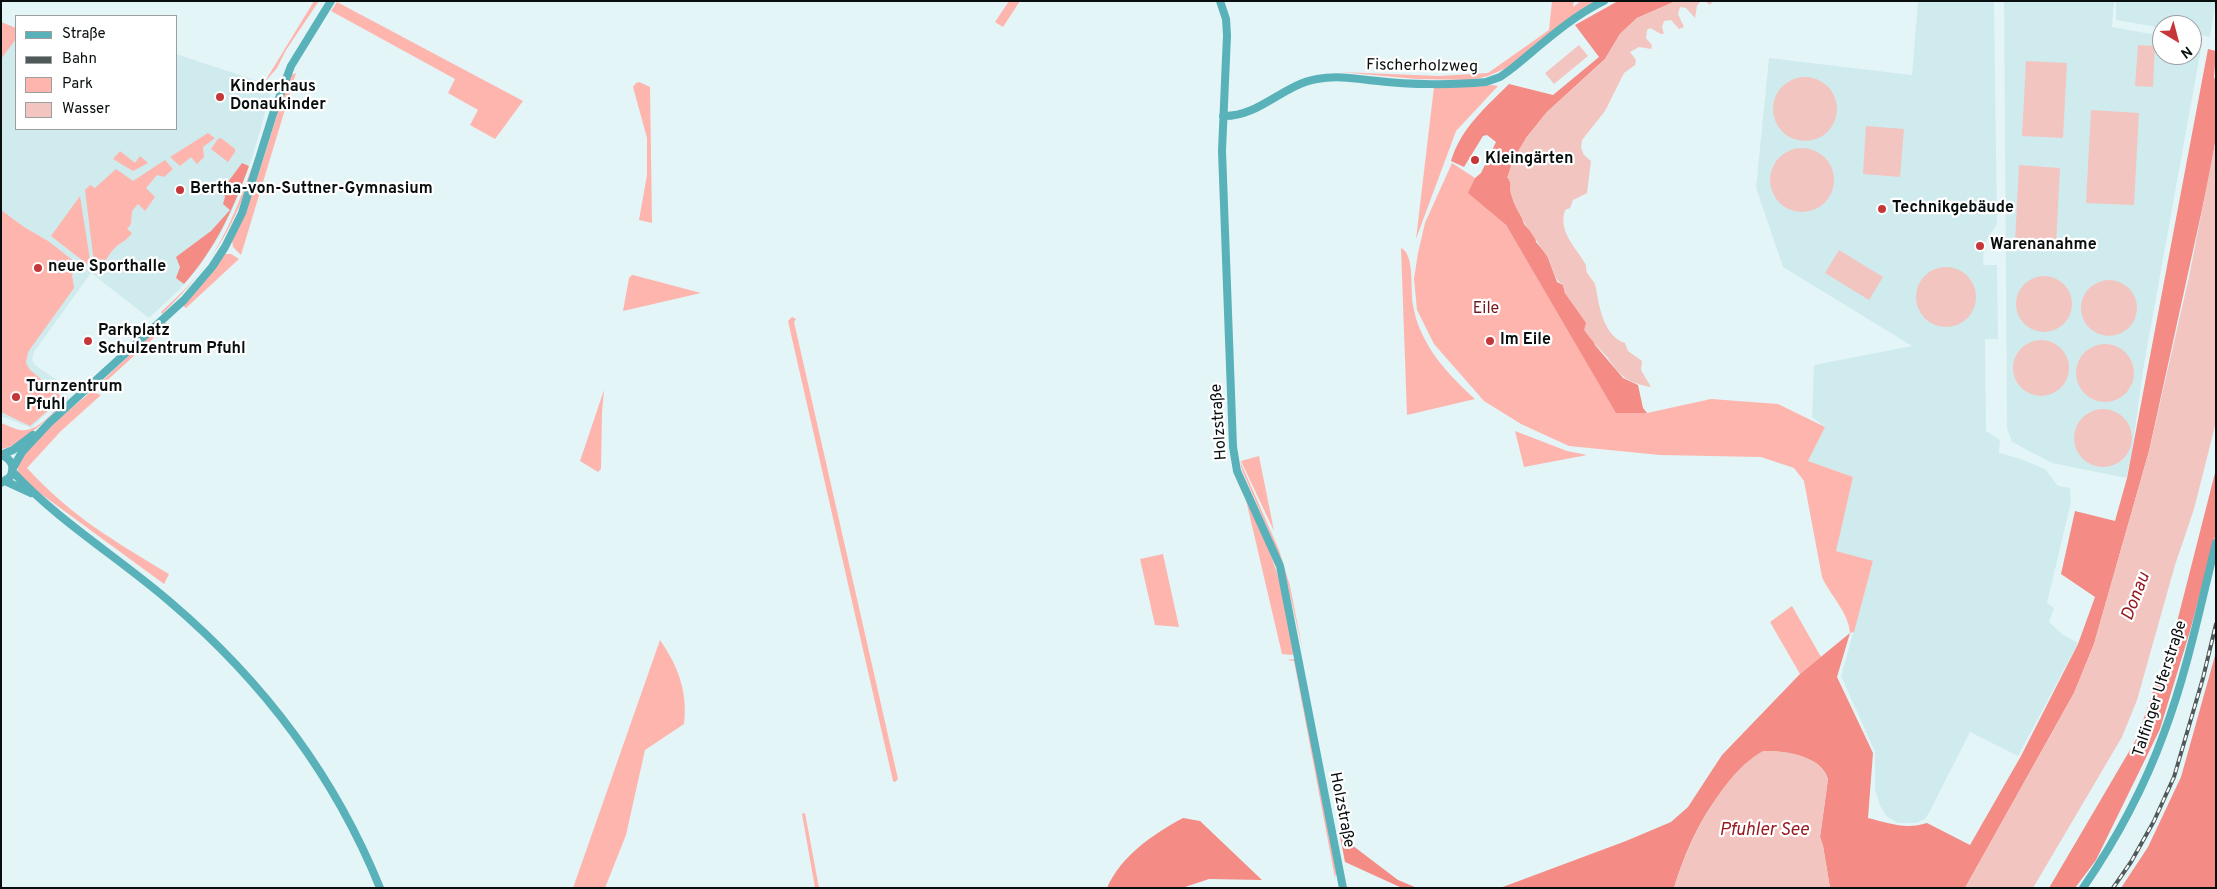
<!DOCTYPE html>
<meta charset="utf-8">
<style>
body{margin:0}
#map{position:relative;width:2217px;height:889px;overflow:hidden;background:#e4f5f7;font-family:Overpass,sans-serif}
canvas{display:block}
.frame{position:absolute;inset:0;border:2px solid #090f0f;pointer-events:none}
.legend{position:absolute;left:15px;top:15px;width:162px;height:115px;box-sizing:border-box;background:#fff;border:1px solid #9d9f9f;margin:0;padding:6px 9px;list-style:none;font-size:15px;color:#090f0f}
.legend li{display:flex;align-items:center;gap:10px;height:25px}
.legend b{width:25px;border:1px solid #9d9f9f}
.north{position:absolute;left:2152px;top:15px;width:50px;height:50px;box-sizing:border-box;background:#fff;border:1px solid #9d9f9f;border-radius:50%;rotate:143deg;font-size:14px;font-weight:700;line-height:20px;text-align:center;color:#090f0f}
.north::after{content:'';display:block;margin:auto;width:18px;height:22px;background:#c63739;clip-path:polygon(50% 0,100% 100%,50% 72%,0 100%)}
</style>
<div id="map">
<canvas width="2217" height="889"></canvas>
<div class="frame"></div>
<ul class="legend">
<li><b style="height:6px;background:#59b1ba"></b>Straße</li>
<li><b style="height:6px;background:#50595a"></b>Bahn</li>
<li><b style="height:14px;background:#feb5ae"></b>Park</li>
<li><b style="height:14px;background:#f2c5c1"></b>Wasser</li>
</ul>
<div class="north">N</div>
</div>
<script>
const c = document.querySelector('canvas').getContext('2d');
c.lineJoin = 'round';
function paint(path, color) {
  c.fillStyle = color;
  c.fill(path, 'evenodd');
}
function strokePath(path, color, width, dash) {
  c.strokeStyle = color;
  c.lineWidth = width;
  c.lineCap = dash ? 'butt' : 'round';
  c.setLineDash(dash || []);
  c.stroke(path);
}
function write(font, color, halo, rows, align = 'center') {
  c.font = font + ' Overpass,sans-serif';
  c.lineWidth = 4.5;
  c.setLineDash([]);
  c.textBaseline = 'middle';
  c.strokeStyle = halo;
  c.fillStyle = color;
  for (const [text, x, y, turn = 0] of rows) {
    c.save();
    c.translate(x, y);
    c.rotate((+turn || 0) * Math.PI / 180);
    c.textAlign = isNaN(turn) ? turn : align;
    if (halo) c.strokeText(text, 0, 0);
    c.fillText(text, 0, 0);
    c.restore();
  }
}
paint(new Path2D(`
 M1918 1H1994L1997 224 1984 244 1983 265H1997L1998 339H1985L1986 431 2000 440 1999 453 2021 459 2045 469 2058 486 2070 488 2071 502 2047 603 2054 608 2049 622 2062 634 2078 643 2018 756 1970 732 1930 811 1925 819 1916 823H1898L1886 816 1880 805 1875 790V752L1841 676 1873 562 1835 551 1853 477 1808 461 1825 427 1812 417 1814 365 1912 346 1783 267 1756 188 1769 58 1912 75Z
 M2004 1H2114L2112 27 2162 36V55H2192V41L2202 43 2143 370 2132 452 2126 478 2052 463 2012 442 2007 429Z
 M2116 1H2216L2210 37 2192 33V25H2162V28L2116 20Z
 M1 22 16 28V129H176V54L264 83 271 92 253 155 235 204 219 237 199 267 179 290 149 318 91 273 34 352 32 360 35 365 71 390 31 428 1 416Z`), '#d0ebee');
paint(new Path2D(`
 M314 1H319L286 50 277 68 264 83Z
 M1009 1H1020L1003 27 995 22Z
 M1552 1H1574L1573 7 1581 1H1596L1509 67 1488 76 1472 80 1416 79 1340 72 1439 76 1488 73 1549 30Z
 M337 2 523 101 495 139 470 125 478 110 448 93 455 79 331 11Z
 M1 22 16 28V39L1 59Z
 M296 73 241 255 233 247 232 240C258 188 270 130 291 75Z
 M639 82 650 87 652 223 639 220 647 175V138L633 87 636 83Z
 M1493 85 1498 86 1456 131 1416 239 1434 87H1475Z
 M208 133 215 138 203 147 204 157 197 164 191 157 180 166 170 157Z
 M221 138 235 149V152L228 162 211 149 218 139Z
 M120 151 135 163 140 156 148 163 133 171 113 159Z
 M255 159C255 169 250 179 246 189 229 237 200 278 162 314L161 312C175 299 190 285 202 270 227 237 241 197 255 159Z
 M165 160 173 169 164 177 157 175 146 188 155 197 145 211 138 204 132 211 131 224 127 229 132 233C126 241 123 241 117 246 108 253 106 265 94 269L91 267 94 263 85 190 90 185 95 188 116 169 133 181Z
 M1452 163 1475 178 1469 193 1506 225 1616 412 1647 413 1711 399 1778 404 1825 427 1808 461 1853 477 1836 551 1873 561 1854 632 1850 633C1849 613 1830 595 1822 577L1804 481 1794 468 1761 457 1660 455 1569 446 1521 424 1484 401 1434 344 1417 310 1414 279 1418 253 1425 223Z
 M80 196 90 260 87 264 51 236Z
 M1 210 24 227 48 241 79 265 72 275 74 288 28 352 26 363 30 370 59 394 60 400 30 426 1 412Z
 M1401 248C1415 254 1410 290 1413 305 1419 343 1447 374 1475 399L1407 415Z
 M224 254H231L239 259 186 308 182 305Z
 M632 275H633L701 293 623 311 629 278Z
 M792 317 796 319 794 322 898 779 895 782 893 781 788 321Z
 M165 322 168 325 102 385 105 392 101 389 102 381Z
 M604 390 602 412 601 469 598 472 580 461Z
 M93 392 101 395 61 431 27 468C71 516 114 541 169 574L164 584 37 491C31 486 21 479 18 471 13 454 75 406 88 394Z
 M69 396C61 409 15 450 1 449V423C7 425 14 429 20 430 39 433 56 408 69 396Z
 M1515 431 1567 451 1587 455 1524 467Z
 M1259 456 1274 531 1241 461Z
 M1240 461 1279 550 1290 586 1303 652 1283 564 1242 470Z
 M1231 468C1247 501 1265 535 1276 570 1285 597 1289 626 1294 654L1292 655 1282 654 1246 500Z
 M1163 554 1179 627 1155 625 1140 559Z
 M1792 606 1821 657 1800 674 1770 622Z
 M660 640C678 666 688 692 684 724L645 750 626 835 605 888H573Z
 M1294 659 1296 661 1336 872 1335 878 1294 661 1287 660Z
 M805 813 819 888H815L802 814Z`), '#feb5ae');
paint(new Path2D(`
 M1618 1H1676L1637 18 1620 34 1605 59 1547 112 1526 138 1509 179 1524 224 1535 236 1536 242 1547 255 1557 282 1563 285 1565 293 1587 323 1595 345 1623 378 1638 385 1643 408 1647 413H1616L1506 225 1468 193 1475 178 1481 173 1496 142 1487 135 1483 136 1464 167 1451 161C1461 128 1485 108 1509 84L1553 95 1599 57 1575 25Z
 M2208 49 2216 51 2214 78 2216 79V138L2210 173 2149 451 2094 644 2074 693 1965 888H1830L1823 846 1820 837 1828 779C1821 757 1794 754 1773 751 1759 762 1739 772 1727 786 1702 813 1685 852 1674 888H1500L1626 841 1671 822 1688 807 1722 755 1800 674 1850 633 1837 677 1873 753 1868 818C1888 823 1906 830 1927 823L1970 845 2021 756 2078 644 2095 597 2061 574 2075 511 2115 521 2127 478Z
 M242 163 249 166C233 210 215 249 184 284L176 278 180 267 176 257 211 231 230 210 223 204 225 197 222 190Z
 M2216 469V533L2190 631 2160 729 2096 860 2075 888H2049L2137 738 2177 622Z
 M2216 652V888H2121L2148 847 2181 777Z
 M1183 818 1200 821 1262 880 1209 879 1182 888H1107C1121 856 1153 834 1183 818Z
 M1340 836 1398 880 1417 888H1402L1345 862Z`), '#f48b84');
paint(new Path2D(`
 M1676 1H1713L1710 5 1706 2H1700L1697 6 1695 18 1686 8 1680 7 1678 14 1684 27 1679 29 1671 20 1664 21 1662 27 1664 34H1661L1650 28 1647 30 1646 38 1652 45 1651 49 1639 47 1630 52 1636 60 1635 65 1624 73 1605 111 1582 140 1581 148 1584 155 1591 161 1587 193 1573 200 1570 208 1565 210C1558 233 1576 247 1586 265 1585 276 1595 279 1596 288 1599 307 1604 336 1625 343L1628 351 1642 361 1641 370 1651 387C1627 383 1620 376 1607 357 1599 348 1591 340 1584 330L1586 323 1565 293 1563 285C1552 278 1553 264 1546 255 1535 237 1514 212 1510 190 1510 186 1511 183 1509 179L1507 178 1513 159 1526 138 1547 112 1605 59 1620 34 1637 18Z
 M1579 45 1588 56 1554 84 1545 73Z
 M2138 45 2155 46 2153 87 2135 86Z
 M2026 61 2067 63 2063 138 2022 136Z
 M1773 109a32 32 0 1 1 64 0a32 32 0 1 1-64 0Z
 M2091 110 2139 113 2134 205 2086 203Z
 M1866 126 1904 129 1900 177 1863 174Z
 M2216 138V422L2194 509 2175 565 2137 700 2122 737 2033 888H1965L2074 693 2094 644 2149 451 2189 277Z
 M1770 180a32 32 0 1 1 64 0a32 32 0 1 1-64 0Z
 M2019 165 2060 168 2056 245 2015 243Z
 M1839 250 1883 277 1869 300 1825 273Z
 M1916 297a30 30 0 1 1 60 0a30 30 0 1 1-60 0Z
 M2016 304a28 28 0 1 1 56 0a28 28 0 1 1-56 0Z
 M2081 308a28 28 0 1 1 56 0a28 28 0 1 1-56 0Z
 M2013 368a28 28 0 1 1 56 0a28 28 0 1 1-56 0Z
 M2076 373a29 29 0 1 1 58 0a29 29 0 1 1-58 0Z
 M2074 438a29 29 0 1 1 58 0a29 29 0 1 1-58 0Z
 M1763 751C1785 750 1820 755 1828 779L1820 837 1823 846 1830 888H1674C1687 844 1722 773 1763 751Z`), '#f2c5c1');
strokePath(new Path2D(`
 M1220 1 1226 19 1227 35 1222 151 1233 447 1237 471 1280 566 1343 888
 M1223 116C1259 117 1282 85 1317 79 1338 75 1358 79 1378 81 1409 85 1455 85 1486 82L1500 77 1510 70C1540 46 1569 18 1604 1
 M1 455 13 450 33 435
 M13 468 22 452 49 423 184 300 212 267 225 247 242 213 273 114 291 66 331 1
 M12 471C58 521 118 557 169 601 262 680 334 774 380 888
 M5 481 31 493
 M1 483 10 477C15 467 12 459 1 455
 M2083 888C2116 840 2144 788 2164 733 2187 672 2200 607 2216 543`), '#59b1ba', 8);
const rail = new Path2D(`
 M2113 888 2131 862 2154 821 2174 777 2203 678 2216 624`);
strokePath(rail, '#50595a', 4);
strokePath(rail, '#fff', 2, [5.5]);
for (const [x, y, r, color] of [
 [220,97,5,"#c63739"],
 [1475,160,5,"#c63739"],
 [180,190,5,"#c63739"],
 [1882,209,5,"#c63739"],
 [1980,246,5,"#c63739"],
 [38,268,5,"#c63739"],
 [88,341,5,"#c63739"],
 [1490,341,5,"#c63739"],
 [16,397,5,"#c63739"]
]) {
  const dot = new Path2D();
  dot.arc(x, y, r, 0, 2 * Math.PI);
  c.fillStyle = color;
  c.fill(dot);
  strokePath(dot, '#fff', 2);
}
write('16px', '#090f0f', '#fff', [
 ["Fischerholzweg",1422,67,1],
 ["Holzstraße",1220,422,-94],
 ["Talfinger Uferstraße",2161,689,-72],
 ["Holzstraße",1341,810,79]
]);
write('bold 16px', '#090f0f', '#fff', [
 ["Kinderhaus",230,88],
 ["Donaukinder",230,106],
 ["Kleingärten",1485,160],
 ["Bertha-von-Suttner-Gymnasium",190,190],
 ["Technikgebäude",1892,209],
 ["Warenanahme",1990,246],
 ["neue Sporthalle",48,268],
 ["Parkplatz",98,332],
 ["Schulzentrum Pfuhl",98,350],
 ["Im Eile",1500,341],
 ["Turnzentrum",26,388],
 ["Pfuhl",26,406]
], 'left');
write('16px', '#74171a', '#fff', [
 ["Eile",1486,310]
]);
write('italic 18px', '#971b21', '#fff', [
 ["Donau",2137,597,-69],
 ["Pfuhler See",1764,831]
]);
</script>
